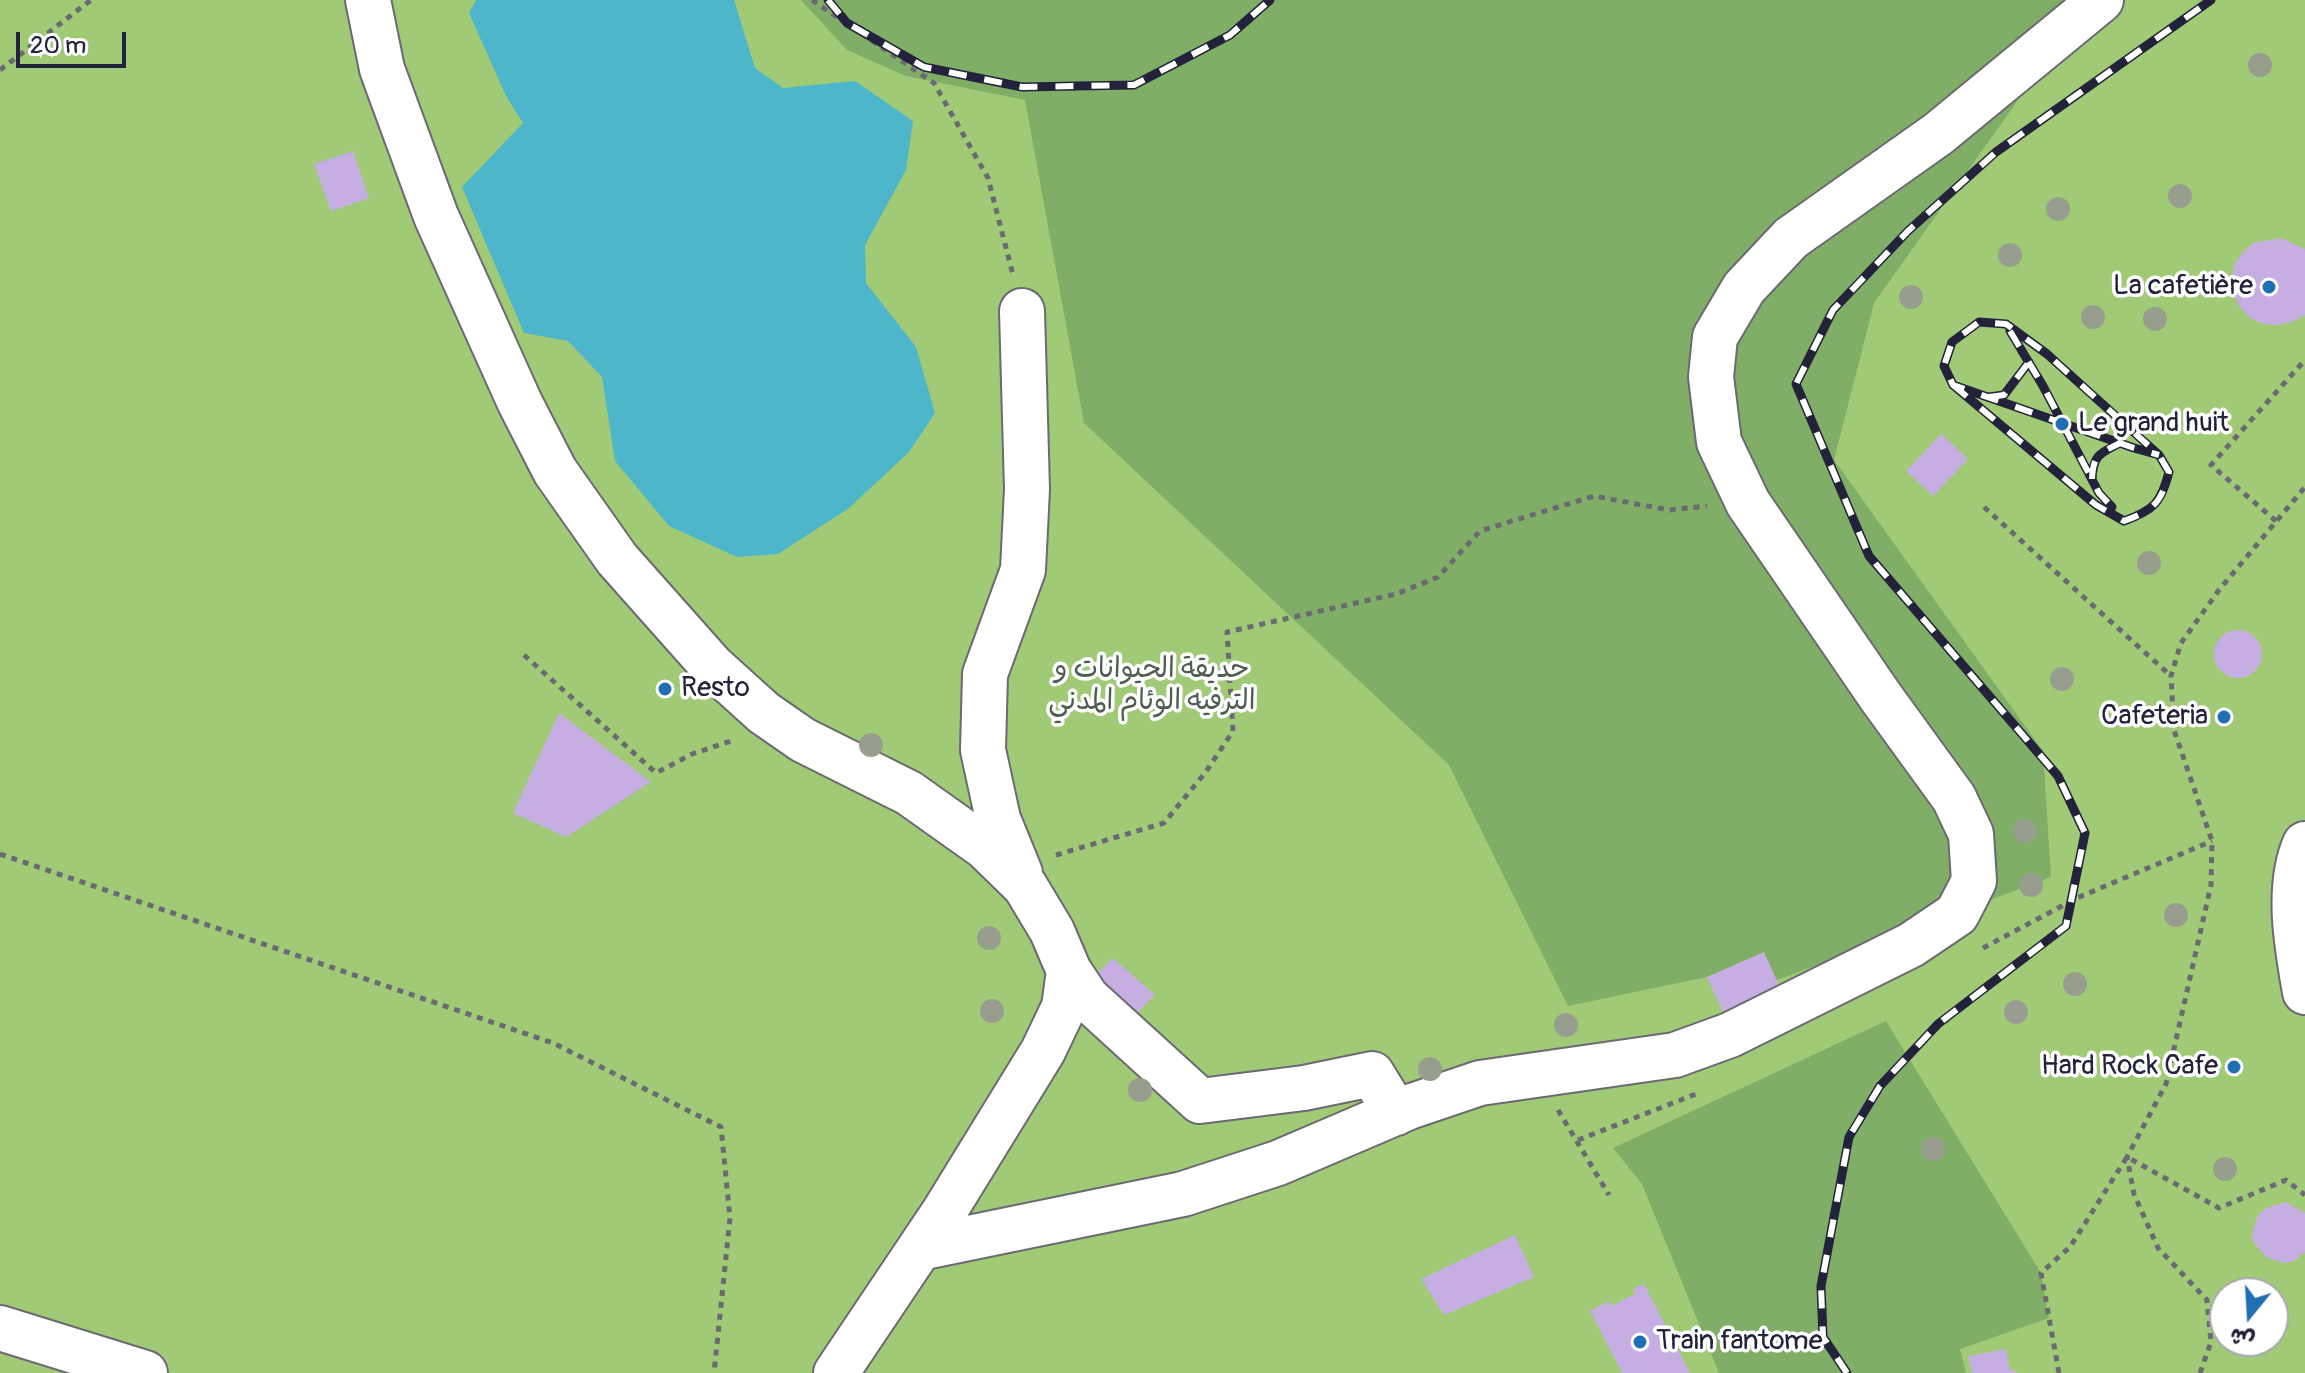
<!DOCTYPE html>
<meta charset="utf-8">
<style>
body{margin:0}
#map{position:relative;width:2305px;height:1373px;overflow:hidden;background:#f2edd8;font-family:Pangolin,"Playpen Sans Arabic",sans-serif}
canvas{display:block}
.north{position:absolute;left:2209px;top:1277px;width:80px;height:80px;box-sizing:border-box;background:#fff;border:2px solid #a7a7b1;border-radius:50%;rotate:198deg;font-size:22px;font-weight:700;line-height:32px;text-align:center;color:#22223b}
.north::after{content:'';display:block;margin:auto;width:28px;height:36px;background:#1f6fb2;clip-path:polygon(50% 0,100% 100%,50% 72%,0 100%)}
.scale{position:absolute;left:16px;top:32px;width:110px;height:36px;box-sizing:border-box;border:4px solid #22223b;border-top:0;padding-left:10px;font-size:24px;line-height:28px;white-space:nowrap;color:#22223b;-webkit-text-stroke:6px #fff;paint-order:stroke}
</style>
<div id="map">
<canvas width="2305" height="1373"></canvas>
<div class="north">ش</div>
<div class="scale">20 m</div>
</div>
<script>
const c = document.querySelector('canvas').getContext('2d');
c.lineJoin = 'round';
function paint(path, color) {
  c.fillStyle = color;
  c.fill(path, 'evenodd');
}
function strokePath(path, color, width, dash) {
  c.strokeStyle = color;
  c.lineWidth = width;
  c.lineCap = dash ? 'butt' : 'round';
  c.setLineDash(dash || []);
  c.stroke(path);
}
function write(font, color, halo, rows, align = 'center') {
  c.font = font + ' Pangolin,"Playpen Sans Arabic",sans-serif';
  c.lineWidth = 7;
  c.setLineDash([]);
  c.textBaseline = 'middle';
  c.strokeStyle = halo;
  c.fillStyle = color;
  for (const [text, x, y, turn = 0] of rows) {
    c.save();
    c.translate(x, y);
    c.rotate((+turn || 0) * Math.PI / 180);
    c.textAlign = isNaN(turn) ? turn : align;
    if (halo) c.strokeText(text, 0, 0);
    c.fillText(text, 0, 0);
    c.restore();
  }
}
paint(new Path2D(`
 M0 0H2305V1373H0ZM2225 1293H2273V1341H2225Z`), '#a1ca76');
paint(new Path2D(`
 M801 0H2089L1874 303 1834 460 2043 751 2051 877 1777 980 1707 977 1568 1006 1449 765 1084 423 1025 100 906 76 847 50Z
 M1886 1021 2041 1273 2049 1318 1960 1349 1966 1373H1719L1642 1184 1613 1148Z`), '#80ae67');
paint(new Path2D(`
 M476 0H734L755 68 783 88 855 81 913 121 906 170 865 245 866 283 916 347 935 413 909 452 849 508 778 554 737 557 669 526 615 461 602 377 568 341 524 333 462 187 523 123 506 96 469 13Z`), '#4db6cb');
paint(new Path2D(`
 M353 151 369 198 331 211 314 164Z
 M2281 238 2305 249V315L2292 322 2278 325 2263 324 2250 318 2240 307 2233 294 2232 280 2234 265 2242 253 2253 243Z
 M1941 434 1968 459 1933 496 1906 471Z
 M2214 654a24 24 0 1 1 48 0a24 24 0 1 1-48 0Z
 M559 713 651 782 566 837 513 813Z
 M1764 952 1783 994 1726 1019 1707 977Z
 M1113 958 1155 995 1131 1019 1090 981Z
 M2286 1202 2305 1213V1252L2294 1261 2284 1263 2266 1257 2254 1243 2252 1234 2258 1215 2266 1208Z
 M1515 1235 1534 1277 1444 1315 1421 1279Z
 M1644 1284 1690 1373H1622L1590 1311 1609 1301 1611 1306 1635 1294 1633 1289Z
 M2006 1349 2010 1371 2016 1370 2017 1373H1972L1968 1356Z`), '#c7aee2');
const minor = new Path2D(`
 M368 0 382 69 436 216 520 403 555 471 617 559 712 666 764 713 803 740 909 793 985 847 1025 886 1052 931 1069 971 1064 1007 1043 1051 944 1212 836 1373
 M2305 844C2286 887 2297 947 2305 992
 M1020 873 998 819 983 750 985 674 1023 570 1027 489 1022 311
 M1069 971 1087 998 1200 1101 1304 1088 1372 1074 1396 1113
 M920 1248 1183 1194 1278 1163 1409 1107 1480 1083 1675 1055 1730 1035 1911 945 1957 914 1974 881 1971 834 1954 798 1880 696 1748 503 1719 442 1711 377 1715 337 1744 288 1791 238 1938 134 2101 0
 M0 1328 145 1373`);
strokePath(minor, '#6b6972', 48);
strokePath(new Path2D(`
 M812 0 934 83 988 178 1013 275
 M0 70 91 0
 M1984 507 2171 676
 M2276 521 2211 465 2305 360
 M524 655 656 773 692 754 734 740
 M0 854 553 1043 721 1127 730 1218 714 1373
 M1056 855 1164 823 1205 773 1233 731 1227 632 1396 594 1438 577 1480 531 1594 496 1669 510 1707 506
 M1983 948 2077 898 2212 841
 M1558 1110 1609 1195
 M1578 1140 1696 1094
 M2059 1373 2041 1273 2070 1247 2127 1157 2219 1208 2286 1180 2305 1195
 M2200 1373 2211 1342 2207 1300 2158 1248 2134 1194 2127 1157 2166 1084 2211 885 2212 841 2174 730 2171 676 2181 643 2219 590 2305 487`), '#6b6972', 5, [6, 6]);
strokePath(minor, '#fff', 44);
const rail = new Path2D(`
 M828 0 847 23 924 67 1022 87 1134 85 1230 35 1270 0
 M2010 331 2043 386 2099 493 2112 507
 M1953 385 2096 505 2124 521C2154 510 2161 503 2169 472L2159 455 2047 354 2006 324 1979 322 1952 342 1944 366 1953 385 2134 448 2159 455
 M1989 397 2004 395 2029 362
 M2092 479C2093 455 2100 453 2120 443
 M1847 1373 1823 1337 1821 1286 1849 1137 1880 1086 1938 1024 2066 926 2085 833 2058 776 1869 556 1796 384 1833 310 1908 231 1996 152 2211 0`);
strokePath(rail, '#22223b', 9);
strokePath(rail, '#fff', 6, [18]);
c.fillStyle = '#989e8d';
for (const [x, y] of [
 [2260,65],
 [2180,196],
 [2058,209],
 [2010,255],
 [1911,297],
 [2093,317],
 [2155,319],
 [2149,563],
 [2062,679],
 [871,745],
 [2025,831],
 [2031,885],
 [2176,915],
 [989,938],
 [2075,984],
 [992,1011],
 [2016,1012],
 [1566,1025],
 [1430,1069],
 [1140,1090],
 [1933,1149],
 [2225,1169]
]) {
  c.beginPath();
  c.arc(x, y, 12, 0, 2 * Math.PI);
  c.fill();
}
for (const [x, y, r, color] of [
 [2269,287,8,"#1f6fb2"],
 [2062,424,8,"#1f6fb2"],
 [665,689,8,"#1f6fb2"],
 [2224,717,8,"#1f6fb2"],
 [2234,1067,8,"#1f6fb2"],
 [1640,1342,8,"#1f6fb2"]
]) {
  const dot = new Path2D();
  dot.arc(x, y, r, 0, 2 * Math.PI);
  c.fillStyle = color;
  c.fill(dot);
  strokePath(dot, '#fff', 3);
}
write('28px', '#22223b', '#fff', [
 ["La cafetière",2253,287],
 ["Le grand huit",2078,424,"left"],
 ["Resto",681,689,"left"],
 ["Cafeteria",2208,717],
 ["Hard Rock Cafe",2218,1067],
 ["Train fantome",1656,1342,"left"]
], 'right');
write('28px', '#4e5d50', '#fff', [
 ["حديقة الحيوانات و",1152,670],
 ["الترفيه الوئام المدني",1152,702]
]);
</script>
